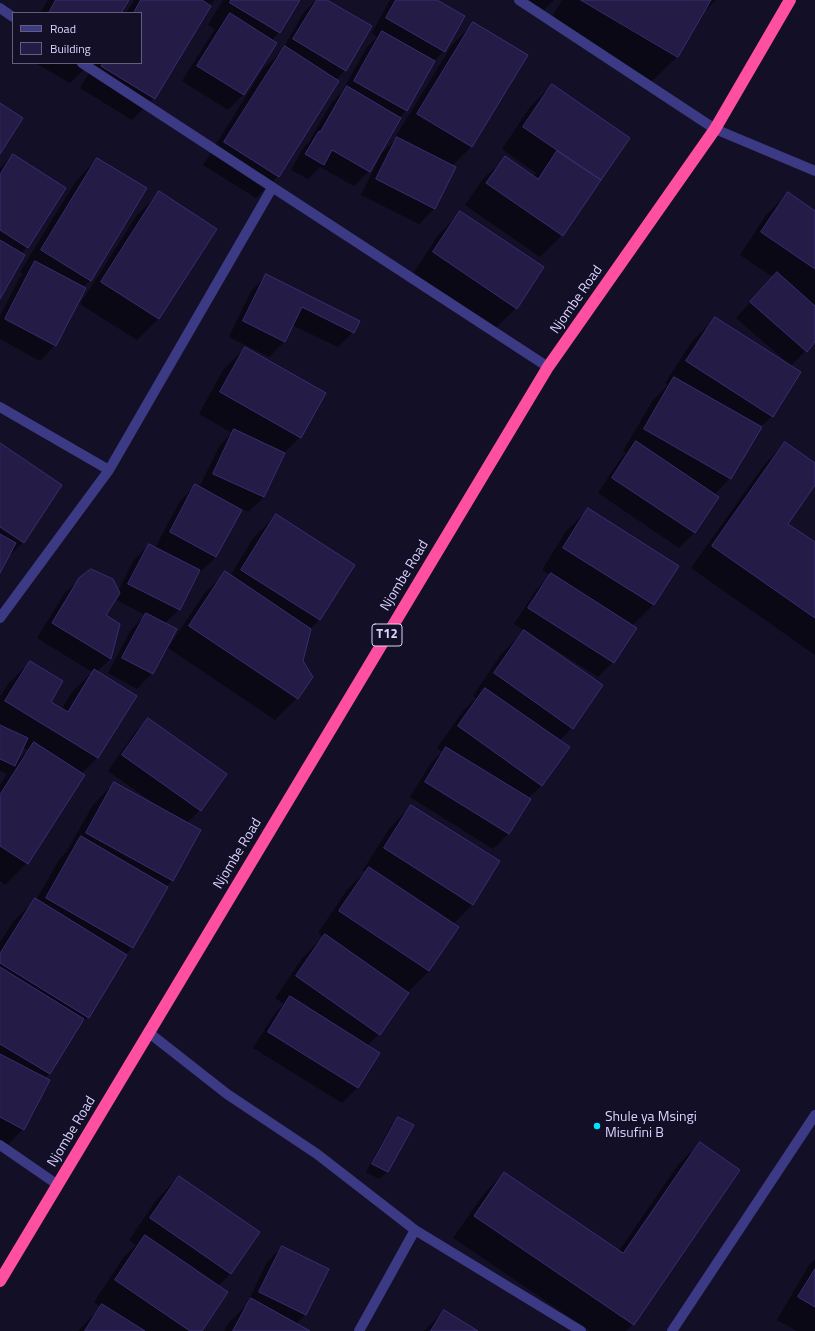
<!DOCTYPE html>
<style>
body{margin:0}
#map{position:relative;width:815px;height:1331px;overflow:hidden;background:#130f26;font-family:"Titillium Web",sans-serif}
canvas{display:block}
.legend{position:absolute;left:12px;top:12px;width:130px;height:52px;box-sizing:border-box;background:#130f26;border:1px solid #625e7d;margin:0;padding:5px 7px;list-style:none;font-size:12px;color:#d9d4ff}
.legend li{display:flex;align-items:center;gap:8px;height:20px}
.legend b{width:20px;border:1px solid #625e7d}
</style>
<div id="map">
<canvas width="815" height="1331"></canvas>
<ul class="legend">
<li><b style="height:5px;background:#3d3a85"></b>Road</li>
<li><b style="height:11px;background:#241b47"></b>Building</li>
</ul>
</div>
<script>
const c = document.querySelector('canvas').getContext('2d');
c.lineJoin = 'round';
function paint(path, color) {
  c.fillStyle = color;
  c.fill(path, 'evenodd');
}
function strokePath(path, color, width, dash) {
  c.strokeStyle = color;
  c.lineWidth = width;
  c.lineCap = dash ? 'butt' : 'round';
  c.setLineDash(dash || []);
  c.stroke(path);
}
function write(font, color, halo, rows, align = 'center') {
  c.font = font + ' "Titillium Web",sans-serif';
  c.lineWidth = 3.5;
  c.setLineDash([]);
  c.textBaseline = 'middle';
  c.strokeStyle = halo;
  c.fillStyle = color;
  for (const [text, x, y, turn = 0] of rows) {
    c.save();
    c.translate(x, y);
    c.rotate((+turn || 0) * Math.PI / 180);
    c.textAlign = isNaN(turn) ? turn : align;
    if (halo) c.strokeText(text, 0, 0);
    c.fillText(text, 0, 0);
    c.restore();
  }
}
paint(new Path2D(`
 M48 0H127L120 13H40Z
 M134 0H215L209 6 154 98 132 120 80 88 95 63H141V13H126Z
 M223 0H299L279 32 271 41 276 43 243 95 228 110 182 81 215 29 208 25Z
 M316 0H325L345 70 336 80 278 176 256 198 203 165 263 69 281 52 304 12Z
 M390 0H435L444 51 434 61 407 110 399 118 369 171 354 186 320 167 308 179 291 170 304 147 309 142 332 102 341 93 367 47 377 37 372 33Z
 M523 0H554L542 12Z
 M562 0H716L702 14 677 57 649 84 548 24Z
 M474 23 526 55 471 147 452 166 455 167 434 209 419 224 361 195 382 153 398 137 396 136 452 45Z
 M35 63H91L70 83Z
 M552 85 628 138 562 235 540 257 465 205 483 179 505 158 533 177 536 173 502 149 530 107Z
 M13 155 27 247 21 254 0 297V168Z
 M97 159 90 280 83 288 55 345 40 361 0 339V316L20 277 23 274 20 272 76 181Z
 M159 193V318L137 340 80 304 137 215Z
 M788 193 815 212V341L790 367 772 416 759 428 730 478 714 495 717 497 694 533 679 548 598 493 621 458 626 453 623 451 653 400 668 385 665 383 693 340 715 319 790 365 736 318 773 277 740 255 766 215Z
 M461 213 516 308 494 330 412 275 439 234Z
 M267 275 353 332 338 347 292 325 284 342 269 357 229 337 251 291Z
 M245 348 300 437 284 453 264 497 248 512 242 509 216 557 200 572 198 571 179 610 164 624 175 630 152 673 137 689 108 673 131 630 145 615 115 599 105 616 119 625 110 659 97 672 98 757 81 774 27 863 5 885 0 881V785L7 774 0 770V697L8 684 30 662 50 702 62 709 72 692 92 672 37 638 64 594 80 579 118 591 134 560 149 545 155 548 180 501 195 486 199 488 220 445 232 433 199 414 223 370ZM22 747 28 750 16 762Z
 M785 443 815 465V484L787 524 815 544V655L691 568 764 465Z
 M0 444 24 542 6 559 0 571Z
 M588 510 678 566 653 605 632 626 613 662 598 677 542 641 541 643 572 728 559 741 542 785 528 798 530 799 508 834 493 849 410 797 431 763 442 752 437 748 463 711 476 698 473 696 502 653 525 631 514 624 536 590 550 575 542 570 566 531Z
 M276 515 320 619 310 629 302 662 311 677 297 698 275 720 168 648 204 594 225 573 230 576 254 537Z
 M148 719 200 810 187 823 172 880 166 887H167L132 948 125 955 88 1017 79 1026 49 1074 44 1079 23 1129 2 1151 0 1150V942L14 921 35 899 36 900 59 860 67 851 93 805 114 783 155 806 156 805 108 771 133 735Z
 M411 806 473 904 453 924 429 971 407 993 379 1034 367 1046 379 1053 357 1088 342 1103 253 1048 275 1013 284 1004 275 998 303 957 323 937 318 933 347 890 365 872 363 870 390 828Z
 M398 1118 412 1126 387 1172 379 1179 366 1172 391 1126Z
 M700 1143 633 1324 626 1331H590L453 1238 483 1195 504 1173 619 1251 678 1165Z
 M179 1177 259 1232 230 1274 218 1286 201 1331H78L101 1307 94 1302 123 1258 136 1245 129 1240 157 1199Z
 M282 1247 328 1269 305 1315 296 1324 308 1331H224L230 1321 246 1306 267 1262Z
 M815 1259V1331H797L777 1320 809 1265Z
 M444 1311 476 1331H424Z`), '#0007');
const building = new Path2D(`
 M56 0H129L121 13H49Z
 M141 0H202L211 6 155 99 101 66 103 63H141V13H134Z
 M231 0H300L280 33 230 3Z
 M317 0H327L372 26 346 71 293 39Z
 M396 0H437L465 16 445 52 386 18Z
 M581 0H711L678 57Z
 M230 13 277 43 244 95 197 66Z
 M473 22 528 55 472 147 417 114Z
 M382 31 435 61 407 111 354 81Z
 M285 46 339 81 279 177 224 142Z
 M552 84 630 138 601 180 523 127Z
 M347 86 401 118 370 172 332 150 324 165 305 154 319 131 320 132Z
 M0 103 23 118 0 154Z
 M397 137 456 167 435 209 376 179Z
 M557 151 601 180 563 236 486 183 505 156 538 179Z
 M13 154 66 188 28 248 0 230V175Z
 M97 158 147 188 91 281 41 250Z
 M159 191 217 229 159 319 101 282Z
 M788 192 815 211V269L761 232Z
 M460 211 544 267 517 309 433 252Z
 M0 240 25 255 0 299Z
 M35 261 86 288 56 346 5 319Z
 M777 272 815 306V342L807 352 750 302Z
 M266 274 360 321 354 333 302 307 285 342 243 321Z
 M715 317 801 372 773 417 686 361Z
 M245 347 326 393 301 438 220 392Z
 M674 377 762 427 731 479 644 429Z
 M234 429 285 453 264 497 213 474Z
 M636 441 719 497 695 533 612 478Z
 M785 442 815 463V485L788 524 815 542V618L712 546Z
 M0 443 62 485 24 543 0 527Z
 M195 484 242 510 216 557 170 532Z
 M588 508 679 566 654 605 563 548Z
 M276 514 355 565 320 620 241 570Z
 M0 534 16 543 0 573Z
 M149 544 200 570 180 610 128 584Z
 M91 569 113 579 120 593 106 615 120 624 111 659 52 623 79 578Z
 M225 571 311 629 303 661 313 677 298 699 189 626Z
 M551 573 637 628 614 663 528 608Z
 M146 613 177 629 153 674 122 658Z
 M524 630 603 685 573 729 494 673Z
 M30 661 63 681 51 702 68 712 94 669 137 696 98 758 5 701Z
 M485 688 570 747 542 786 458 726Z
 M148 718 227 774 201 811 122 755Z
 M0 725 28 738 15 766 0 759Z
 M34 742 85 775 28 864 0 846V795Z
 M446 747 531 799 509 834 425 782Z
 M114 782 201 830 173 881 86 833Z
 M411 805 500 861 473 905 384 848Z
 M81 836 168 887 133 948 46 898Z
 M369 867 459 927 429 971 339 911Z
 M35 898 127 955 89 1018 0 963V954Z
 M325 934 409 993 380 1035 296 976Z
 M0 967 84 1019 50 1074 0 1044Z
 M290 996 380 1053 358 1088 268 1032Z
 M0 1054 50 1080 24 1130 0 1117Z
 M398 1117 414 1125 388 1172 372 1164Z
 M700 1142 740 1170 634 1325 474 1216 504 1172 623 1253Z
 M179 1176 260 1232 231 1274 150 1218Z
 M145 1235 228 1292 202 1331H190L115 1280Z
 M282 1246 329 1269 306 1315 259 1292Z
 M815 1269V1307L798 1297Z
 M251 1298 310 1331H233Z
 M102 1304 145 1331H85Z
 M444 1310 478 1331H431Z`);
paint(building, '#241b47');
strokePath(building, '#3b2d73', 1);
strokePath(new Path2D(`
 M519 0 715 129 815 171
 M0 8 13 17
 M82 63 548 367
 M0 407 109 470
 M0 618 109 470 272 188
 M148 1032 227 1094 317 1154 415 1230 581 1331
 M0 1145 58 1185
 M359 1331 415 1230
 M672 1331 815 1115`), '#3d3a85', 10);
strokePath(new Path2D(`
 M0 1281 548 367 715 129 790 0`), '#ff4fa3', 12);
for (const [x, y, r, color] of [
 [597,1126,4,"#00e5ff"]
]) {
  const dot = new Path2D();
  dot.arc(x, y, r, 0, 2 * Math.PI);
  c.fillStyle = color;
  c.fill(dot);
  strokePath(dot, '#130f26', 1.5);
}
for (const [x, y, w] of [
 [387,635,30]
]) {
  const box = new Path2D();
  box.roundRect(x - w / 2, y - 11, w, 22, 3);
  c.fillStyle = '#130f26';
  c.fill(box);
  strokePath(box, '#d9d4ff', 1);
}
write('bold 13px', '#d9d4ff', null, [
 ["T12",387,635]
]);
write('14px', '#d9d4ff', '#130f26', [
 ["Njombe Road",577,300,-55],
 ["Njombe Road",405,576,-59],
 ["Njombe Road",238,854,-59],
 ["Njombe Road",72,1132,-59]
]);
write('14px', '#d9d4ff', '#130f26', [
 ["Shule ya Msingi",605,1118],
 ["Misufini B",605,1134]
], 'left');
</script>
